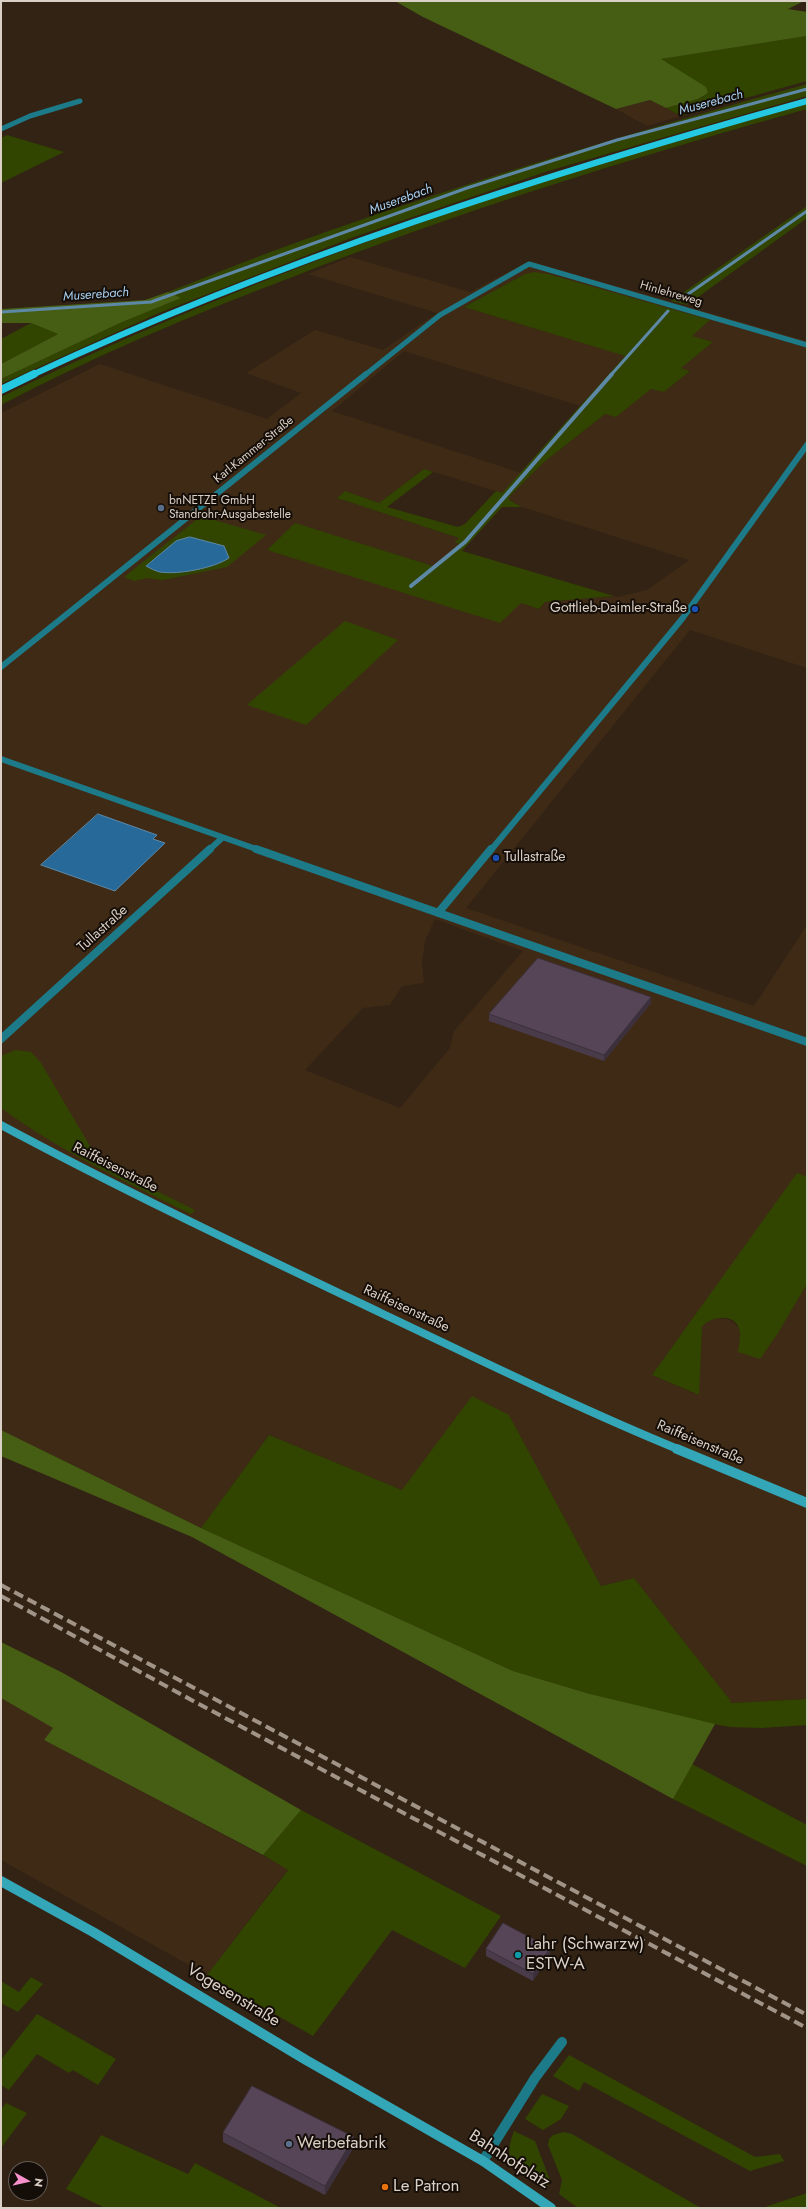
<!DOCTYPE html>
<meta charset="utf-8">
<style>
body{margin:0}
#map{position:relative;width:808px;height:2209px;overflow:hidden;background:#332314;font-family:Jost,sans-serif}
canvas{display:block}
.frame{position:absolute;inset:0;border:2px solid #dbd0c6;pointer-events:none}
.north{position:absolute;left:8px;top:2161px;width:40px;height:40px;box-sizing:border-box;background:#150e08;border:1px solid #645c54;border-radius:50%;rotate:98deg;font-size:11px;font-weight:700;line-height:16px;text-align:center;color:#dbd0c6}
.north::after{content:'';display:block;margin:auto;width:14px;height:18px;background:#f890cc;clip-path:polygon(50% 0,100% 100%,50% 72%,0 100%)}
</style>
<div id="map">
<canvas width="808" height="2209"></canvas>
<div class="frame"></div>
<div class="north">N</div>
</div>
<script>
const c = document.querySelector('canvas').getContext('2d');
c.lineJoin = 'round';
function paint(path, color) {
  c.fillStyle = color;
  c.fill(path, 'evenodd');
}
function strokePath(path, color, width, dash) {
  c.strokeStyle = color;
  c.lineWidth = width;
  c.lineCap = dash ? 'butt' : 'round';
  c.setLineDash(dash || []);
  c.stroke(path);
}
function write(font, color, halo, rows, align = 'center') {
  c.font = font + ' Jost,sans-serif';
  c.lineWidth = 4;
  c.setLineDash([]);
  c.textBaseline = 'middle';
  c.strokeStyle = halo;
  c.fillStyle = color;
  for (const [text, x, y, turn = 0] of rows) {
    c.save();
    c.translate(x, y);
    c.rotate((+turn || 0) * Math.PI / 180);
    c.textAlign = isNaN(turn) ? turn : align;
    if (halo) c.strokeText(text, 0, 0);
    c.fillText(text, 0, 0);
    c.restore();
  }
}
paint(new Path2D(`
 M650 100 681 116 647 126 616 109Z
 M350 257 470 292 529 261 807 341V668L690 630 466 908 754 1006 807 925V1177L797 1174 652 1375 698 1395 702 1327 705 1322 715 1318 727 1319 734 1323 739 1328V1335L778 1333 807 1284V1699L730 1703V1700L634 1578 601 1586 509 1415 402 1490 269 1435 201 1528 1 1430V413L100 364 267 419 301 393 246 373 315 330 383 350 437 313 308 274ZM540 273 710 320 691 336 713 342 680 368 690 371 664 392 651 389 616 416 605 414 543 463 510 496 509 500 522 507 689 560 647 590 618 597 614 596 545 602 539 609 521 603 267 550 295 524 434 566 460 544 459 538 337 498 345 491 379 503 424 469 502 493 521 473 332 411 404 351 580 406 626 356 464 307 525 274ZM435 919 523 951 454 1031 450 1048 400 1108 305 1070 363 1008 390 1005 402 986 424 983 422 963 425 941Z
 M1 1698 53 1728 44 1740 288 1869 207 1975 1 1860Z`), '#3f2a15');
paint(new Path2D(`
 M807 36V81L681 116 666 108 698 99 708 93 660 59Z
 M807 84V96L548 171 351 238 159 313 1 384V379L120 323 180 298 168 292C219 272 271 251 323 233 482 177 644 129 807 84Z
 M807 104V109C631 158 460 211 290 278 192 315 94 356 1 405V397C178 310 362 240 550 179 635 152 721 128 807 104Z
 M7 135 64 152 1 183V138Z
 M807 206V218L687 305 671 301Z
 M534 272 548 274 710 320 692 336 713 342 681 368 690 371 664 392 651 389 616 417 605 414 543 463 510 496 509 500 522 507H502L462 551 614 596 545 602 539 609 521 603 500 623 267 550 295 523 433 566 459 544 455 542 459 538 337 498 345 491 379 503 424 469 433 472 387 507 458 527 465 524 496 491 502 493 625 356 464 307 525 274Z
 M31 323 58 334 1 364V339Z
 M201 516 266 535 227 567 163 580 147 578 134 581 124 577ZM190 537 224 546 229 558Z
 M345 621 398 640 306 725 247 705Z
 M15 1050 31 1052 41 1063 100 1163 195 1210 191 1214C125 1182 60 1151 1 1108V1056Z
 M797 1173 807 1177V1284L778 1333 760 1359 738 1352C739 1345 741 1336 739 1329 735 1313 710 1316 702 1327L699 1395 652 1375Z
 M472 1396 509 1415 601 1586 634 1578 730 1700 731 1703 807 1699V1725L761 1728 730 1727 683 1718 590 1694 513 1671 201 1528 269 1435 402 1490Z
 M692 1764 807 1825V1866L673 1799Z
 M301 1810 501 1916 465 1968 392 1930 313 2036 207 1975 288 1870 263 1855Z
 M31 1977 43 1984 18 2012 1 2003V1981L19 1992Z
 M37 2014 116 2059 98 2085 73 2070 69 2073 37 2054 9 2090 1 2085V2060Z
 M569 2055 755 2157 780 2154 784 2161 750 2171 584 2082 579 2091 553 2076Z
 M542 2094 569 2106 561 2119 543 2130 525 2119Z
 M6 2103 27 2113 1 2148V2109Z
 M514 2131 535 2141 550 2180 546 2190C519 2172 500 2167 514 2131Z
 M564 2132 572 2134 701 2208H578L559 2194 562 2180 548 2145 549 2139 553 2135Z
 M101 2135 188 2174 195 2163 281 2208H105L66 2189Z
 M807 2193V2208H762Z`), '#314500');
paint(new Path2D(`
 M395 1H804L788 9 807 12V36L661 59 706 87 708 93 698 99 666 108 650 100 616 109 423 17Z
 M168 292 181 298 120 323 1 379V364L58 334 31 323H1V309L145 300Z
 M1 1430 201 1528 513 1671 590 1694 715 1724 673 1799 192 1537 1 1456Z
 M1 1642 63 1673 301 1810 263 1855 44 1740 53 1728 1 1698Z`), '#465e14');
const water = new Path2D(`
 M190 537 224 546 229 558C214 568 178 575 160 572 155 571 150 568 146 566L176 541Z
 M98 814 157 835 153 839 165 843 115 891 41 865Z`);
paint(water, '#276a9a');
strokePath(water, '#5d89a7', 1);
strokePath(new Path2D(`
 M681 299 807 211
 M1 312 151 302 467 188 617 140 807 89
 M611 375 668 311`), '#5d89a7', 3);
strokePath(new Path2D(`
 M411 586 465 542 612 374`), '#5d89a7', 4);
strokePath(new Path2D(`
 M1 129 30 116 80 101
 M365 375 440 315 529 264 807 345`), '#1d7a88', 5);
strokePath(new Path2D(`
 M1 667 366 374
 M1 759 259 850
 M209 850 222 838
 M491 850 682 619 807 445`), '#1d7a88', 6);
strokePath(new Path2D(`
 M256 849 807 1042
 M438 913 491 849
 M1 1039 210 849`), '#1d7a88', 8);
strokePath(new Path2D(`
 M483 2161 535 2078 562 2042`), '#1d7a88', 10);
strokePath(new Path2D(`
 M1 1125C126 1192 253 1252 381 1313 480 1360 578 1408 680 1450`), '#33a6b8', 8);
strokePath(new Path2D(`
 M677 1449 807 1503
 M1 1881 93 1932 306 2060 483 2161 551 2208`), '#33a6b8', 10);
strokePath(new Path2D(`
 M32 375C282 258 542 175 807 101`), '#24c9e1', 6);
strokePath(new Path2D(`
 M1 390 34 374`), '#24c9e1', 8);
strokePath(new Path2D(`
 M1 1585 807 2015
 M1 1596 197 1703 807 2028`), '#a09387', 4, [10, 5]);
paint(new Path2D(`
 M651 1003 604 1061 489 1021V1014Z
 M486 1949 550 1954 533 1981 486 1956Z
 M223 2133 354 2147 325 2195 223 2142Z`), '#4a3b4a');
paint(new Path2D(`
 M651 997V1003L604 1061V1055Z
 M550 1948V1954L533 1981V1974Z
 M354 2137V2147L325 2195V2186Z`), '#3c303c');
const building = new Path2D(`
 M538 958 651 997 604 1055 489 1014Z
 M503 1923 550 1948 533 1974 486 1949Z
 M252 2086 354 2137 325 2186 223 2133Z`);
paint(building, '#564556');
strokePath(building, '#3c303c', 1);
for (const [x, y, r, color] of [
 [161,508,4,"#5c6f8a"],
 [695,609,4,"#1a4fb4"],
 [496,858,4,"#1a4fb4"],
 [518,1955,4,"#0f9aa8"],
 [289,2144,4,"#5c6f8a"],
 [385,2187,4,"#e8710a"]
]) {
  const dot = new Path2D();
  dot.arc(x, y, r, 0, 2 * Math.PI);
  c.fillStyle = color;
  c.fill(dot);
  strokePath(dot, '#150e08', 1.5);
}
write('12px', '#dbd0c6', '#150e08', [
 ["Hinlehreweg",671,294,16],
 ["Karl-Kammer-Straße",254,450,-39]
]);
write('12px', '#dbd0c6', '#150e08', [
 ["bnNETZE GmbH",169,501],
 ["Standrohr-Ausgabestelle",169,515]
], 'left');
write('italic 13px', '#a8d0f1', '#150e08', [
 ["Muserebach",711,103,-15],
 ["Muserebach",401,200,-20],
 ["Muserebach",96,295,-4]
]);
write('14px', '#dbd0c6', '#150e08', [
 ["Gottlieb-Daimler-Straße",687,609],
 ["Tullastraße",504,858,"left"]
], 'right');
write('14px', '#dbd0c6', '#150e08', [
 ["Tullastraße",103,929,-42],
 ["Raiffeisenstraße",115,1168,27],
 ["Raiffeisenstraße",406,1309,25],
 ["Raiffeisenstraße",700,1443,23]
]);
write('17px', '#dbd0c6', '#150e08', [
 ["Lahr (Schwarzw)",526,1945],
 ["ESTW-A",526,1965],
 ["Werbefabrik",297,2144],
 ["Le Patron",393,2187]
], 'left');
write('17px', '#dbd0c6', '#150e08', [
 ["Vogesenstraße",233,1996,31],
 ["Bahnhofplatz",509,2160,33]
]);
</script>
